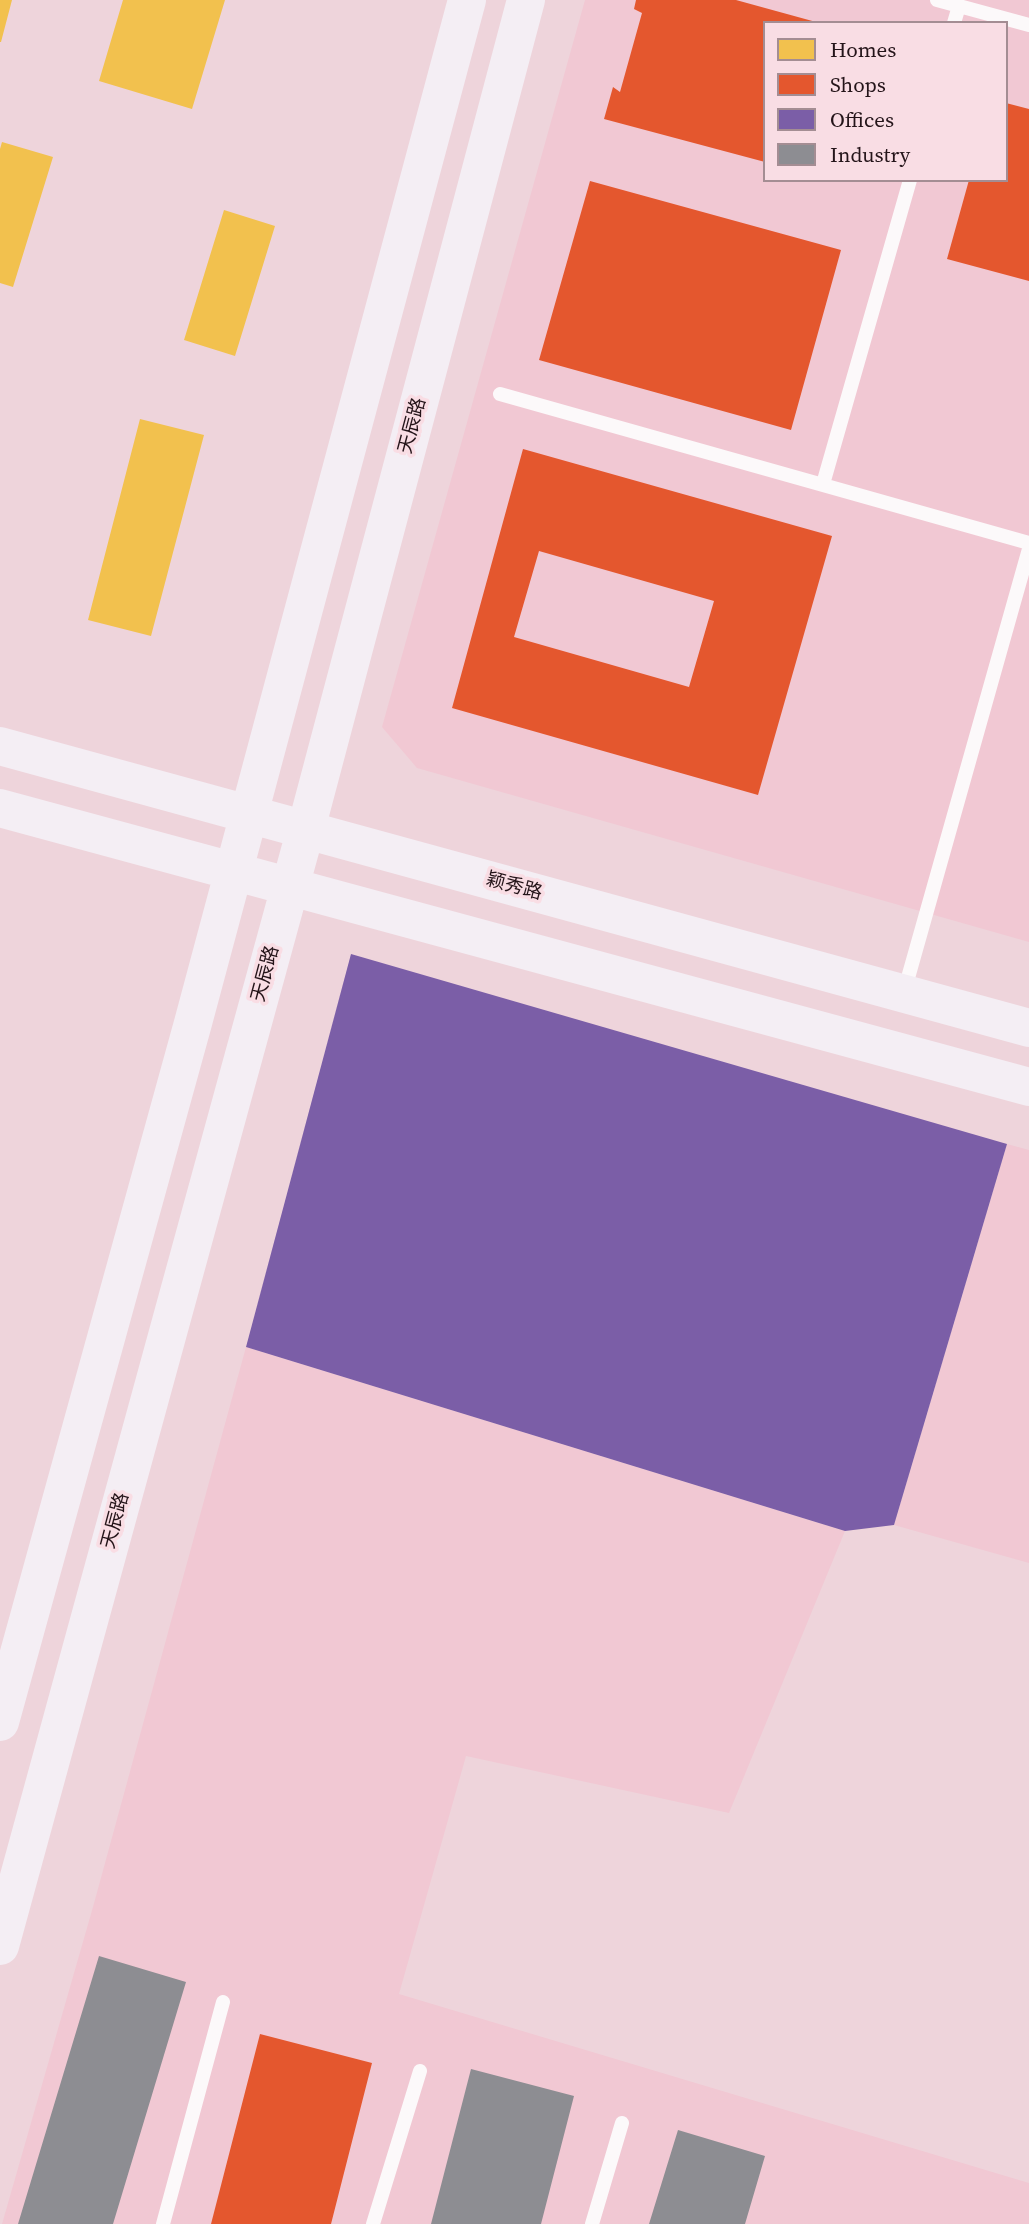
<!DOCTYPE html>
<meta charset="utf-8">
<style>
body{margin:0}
#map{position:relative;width:1029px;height:2224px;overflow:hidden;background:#eed4db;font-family:"Source Serif 4",serif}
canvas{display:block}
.legend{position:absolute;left:763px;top:21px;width:245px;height:161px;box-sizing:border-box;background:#f9dde4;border:2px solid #a48d93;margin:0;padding:9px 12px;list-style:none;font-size:21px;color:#241419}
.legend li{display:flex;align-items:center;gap:14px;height:35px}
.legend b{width:35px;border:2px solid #a48d93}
</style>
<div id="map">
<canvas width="1029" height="2224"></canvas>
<ul class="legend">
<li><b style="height:19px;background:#f2c14e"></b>Homes</li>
<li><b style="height:19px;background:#e4572e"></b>Shops</li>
<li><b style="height:19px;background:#7b5ea7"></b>Offices</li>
<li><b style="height:19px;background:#8d8d92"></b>Industry</li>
</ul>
</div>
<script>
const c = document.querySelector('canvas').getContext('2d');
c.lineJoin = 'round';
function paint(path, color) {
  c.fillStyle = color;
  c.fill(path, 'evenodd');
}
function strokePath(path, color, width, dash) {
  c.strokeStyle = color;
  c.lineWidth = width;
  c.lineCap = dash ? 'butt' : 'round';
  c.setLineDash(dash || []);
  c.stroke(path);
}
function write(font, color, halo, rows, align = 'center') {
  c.font = font + ' "Source Serif 4","Noto Sans SC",serif';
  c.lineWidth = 7;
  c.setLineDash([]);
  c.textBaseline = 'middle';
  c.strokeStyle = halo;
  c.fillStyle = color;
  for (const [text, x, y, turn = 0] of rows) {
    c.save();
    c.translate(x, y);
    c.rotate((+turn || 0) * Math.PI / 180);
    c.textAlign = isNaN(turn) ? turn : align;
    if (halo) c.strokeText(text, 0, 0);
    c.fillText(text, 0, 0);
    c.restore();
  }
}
paint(new Path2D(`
 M585 0H1029V942L417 768 382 727ZM765 23H1006V180H765Z
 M1007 1144 1029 1150V1563L894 1525Z
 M246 1347 845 1531 729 1813 466 1756 399 1994 1029 2183V2224H2L93 1907Z`), '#f1c8d3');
paint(new Path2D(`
 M0 0H12L1 42H0Z
 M123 0H225L192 109 99 81Z
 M2 142 53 157 13 287 0 283V149Z
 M224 210 275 226 235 356 184 340Z
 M140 419 204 435 151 636 88 620Z`), '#f2c14e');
paint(new Path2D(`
 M636 0H736L816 22 765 23V162L604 119 613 87 620 92 642 13 634 9Z
 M1006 103 1029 109V281L947 259 969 180H1006Z
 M590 181 841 250 791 430 539 360Z
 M523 449 832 536 758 795 452 708ZM539 551 714 601 689 687 514 637Z
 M260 2034 372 2063 331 2224H211Z`), '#e4572e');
paint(new Path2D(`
 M351 954 1007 1144 894 1525 845 1531 246 1347Z`), '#7b5ea7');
paint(new Path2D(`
 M99 1956 186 1982 113 2224H18Z
 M471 2069 574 2096 541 2224H431Z
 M678 2130 765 2156 745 2224H649Z`), '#8d8d92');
strokePath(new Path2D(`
 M937 0 1029 25
 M954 23 959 6
 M500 394 1029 543
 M823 484 910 180
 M904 992 1029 549
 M163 2224 223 2002
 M373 2224 420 2071
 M592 2224 622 2123`), '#fcf9fa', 14);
strokePath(new Path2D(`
 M0 746 1029 1028
 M0 808 1029 1087
 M0 1722 193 1023 467 0
 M0 1946 310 814 526 0`), '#f4eef4', 38);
write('19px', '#241419', '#f9dde4', [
 ["天辰路",413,426,-75],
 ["颖秀路",514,887,15],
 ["天辰路",266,974,-75],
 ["天辰路",116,1521,-75]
]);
</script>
